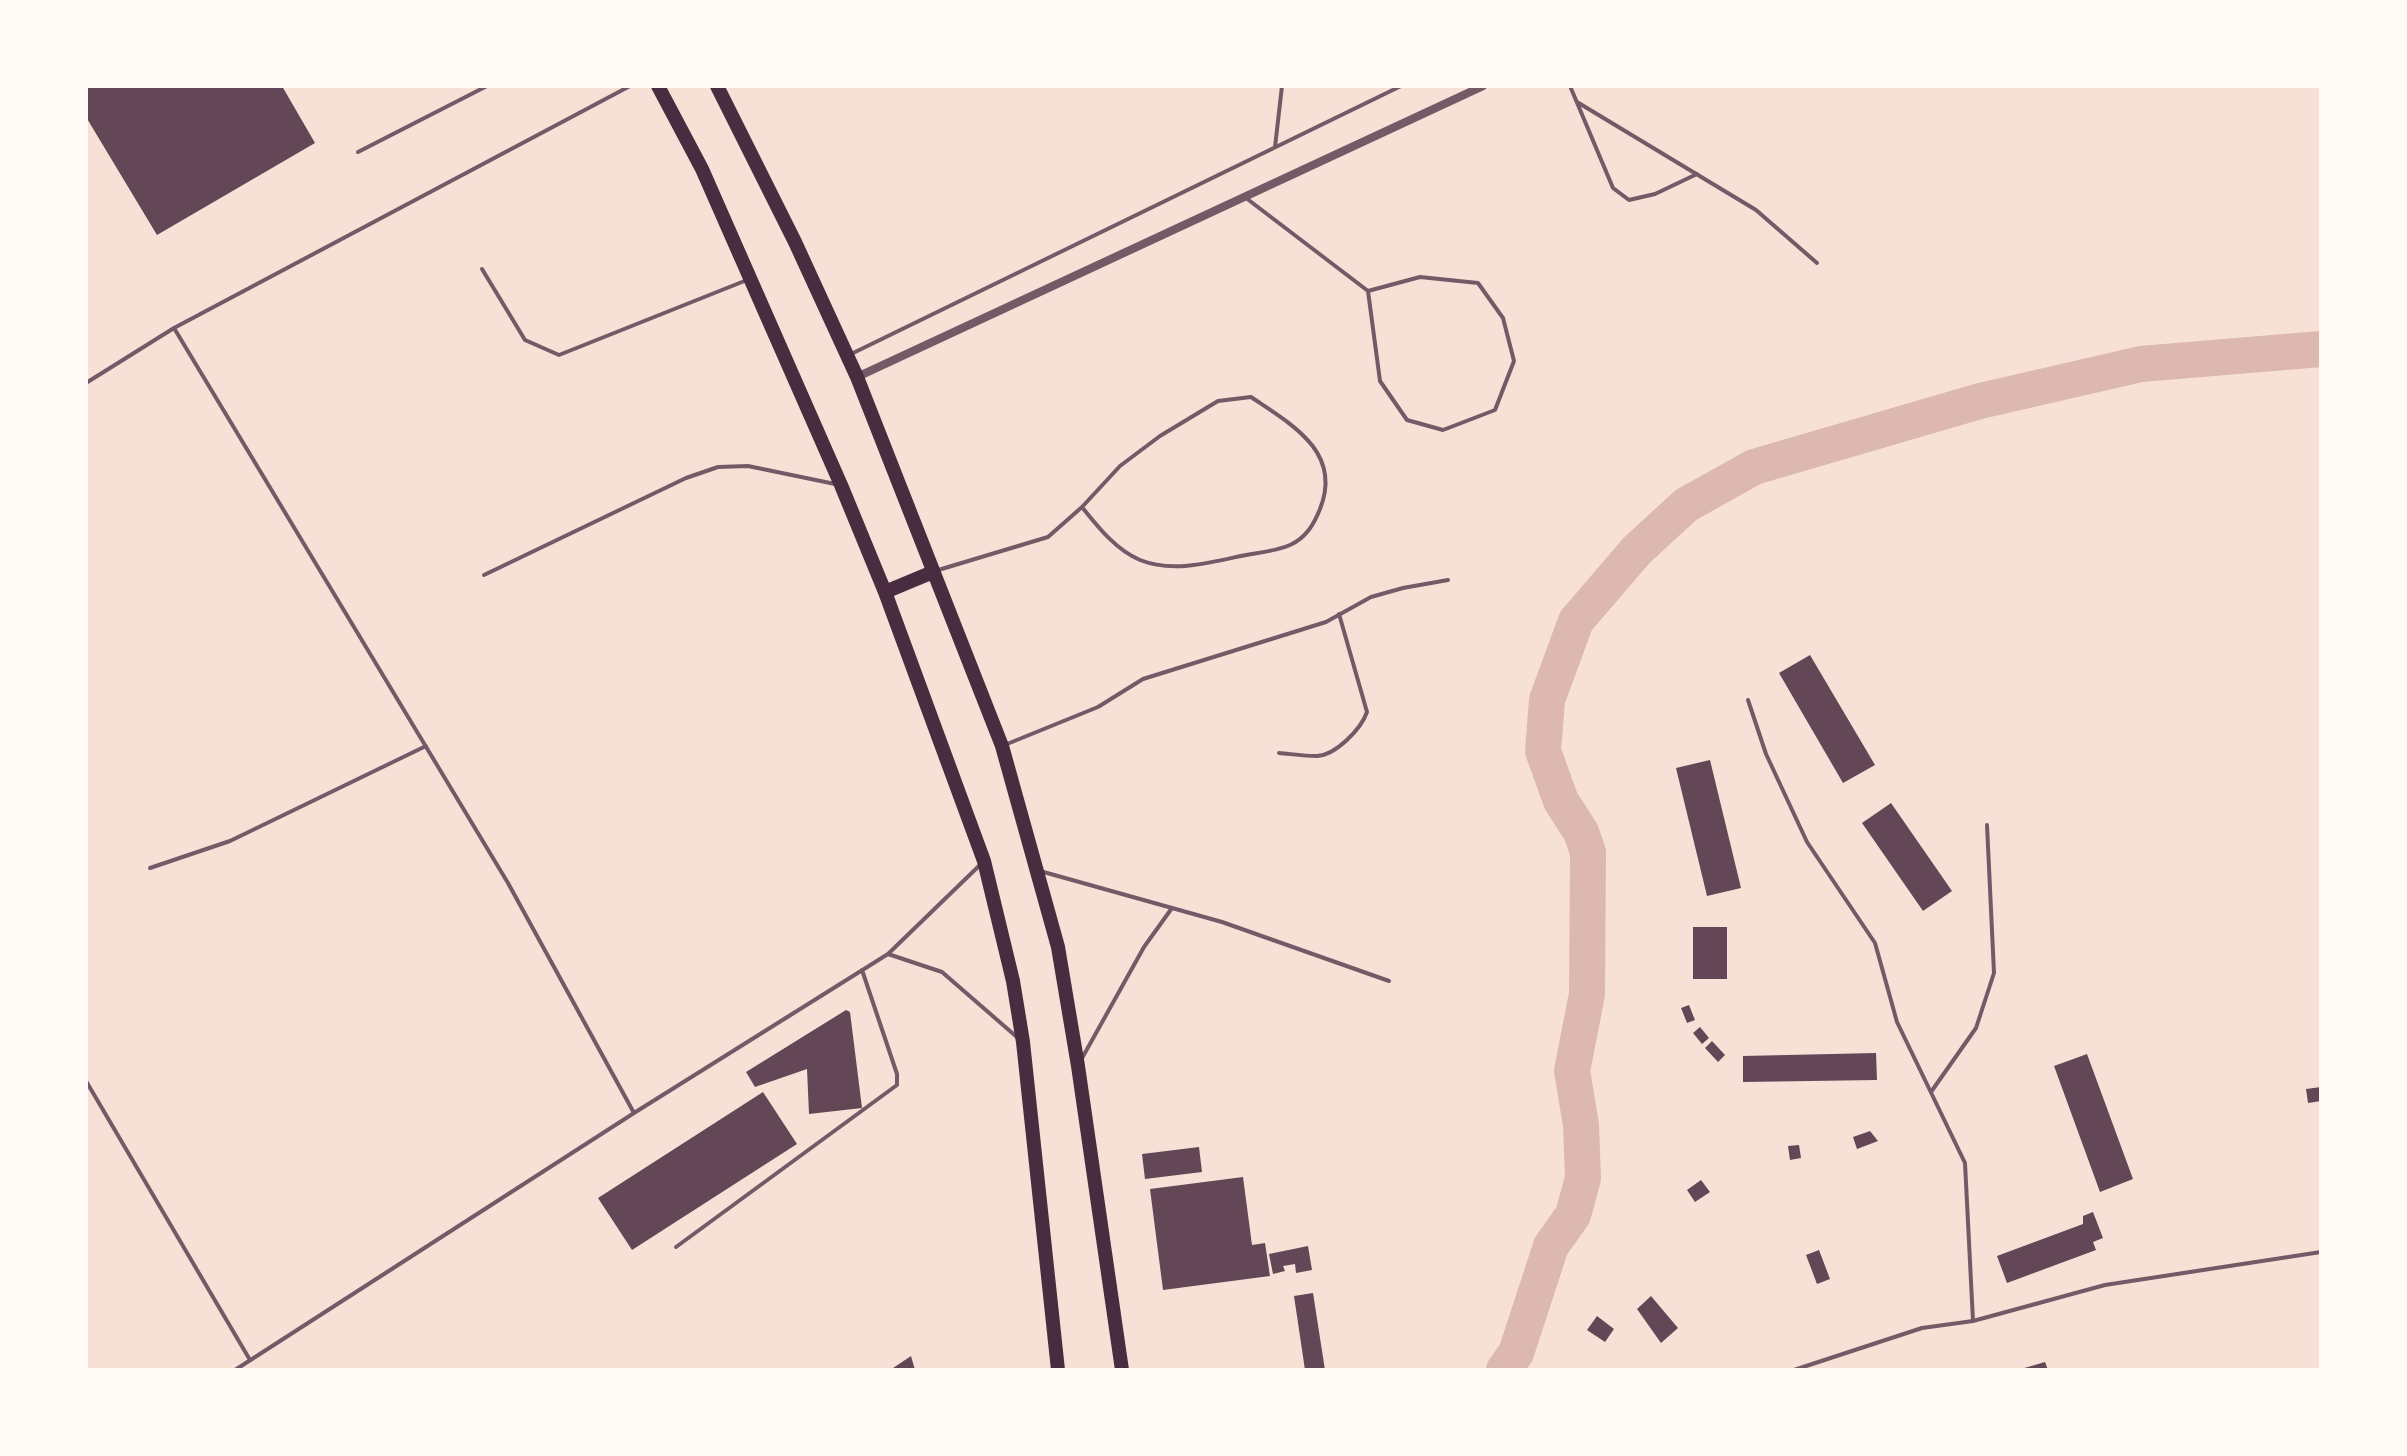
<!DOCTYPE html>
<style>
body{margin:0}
#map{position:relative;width:2407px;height:1456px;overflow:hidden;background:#f7e1d7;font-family:Lora,serif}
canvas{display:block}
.frame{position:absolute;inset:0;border:88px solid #fffaf5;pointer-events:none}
</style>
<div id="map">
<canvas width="2407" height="1456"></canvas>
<div class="frame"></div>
</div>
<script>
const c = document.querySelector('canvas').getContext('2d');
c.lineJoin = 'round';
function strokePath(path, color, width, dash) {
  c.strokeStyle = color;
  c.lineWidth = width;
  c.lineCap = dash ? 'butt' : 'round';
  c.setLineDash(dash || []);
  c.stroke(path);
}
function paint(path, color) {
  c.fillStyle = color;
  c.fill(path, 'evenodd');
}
strokePath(new Path2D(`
 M1504 1370 1516 1353 1551 1246 1573 1215 1583 1178 1581 1125 1572 1071 1587 994 1588 852 1581 832 1561 801 1543 751 1547 700 1576 621 1637 550 1686 505 1754 467 1980 401 2141 364 2321 349`), '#dcb8b0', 36);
paint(new Path2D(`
 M86 86H282L315 143 157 235 86 117Z
 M1810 655 1875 765 1843 783 1779 673Z
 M1710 760 1741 888 1707 896 1676 768Z
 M1891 803 1952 891 1923 911 1862 823Z
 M1693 927H1727V979H1693Z
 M1689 1005 1695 1020 1687 1023 1681 1008Z
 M846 1010 850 1012 862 1108 809 1114 807 1069 755 1087 746 1072Z
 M1700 1027 1709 1038 1702 1044 1693 1033Z
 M1712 1041 1725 1055 1718 1062 1705 1048Z
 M1876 1053 1877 1080 1743 1082V1056Z
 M2087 1054 2133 1179 2100 1192 2054 1066Z
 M2321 1087V1101L2308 1103 2306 1089Z
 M763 1092 797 1144 632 1250 598 1198Z
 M1870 1131 1878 1141 1857 1149 1853 1137Z
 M1799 1145 1801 1158 1790 1160 1788 1146Z
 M1199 1147 1202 1172 1145 1179 1142 1154Z
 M1243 1177 1252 1245 1265 1243 1270 1276 1163 1290 1150 1189Z
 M1701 1180 1710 1192 1695 1202 1687 1190Z
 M2093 1212 2103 1238 2093 1242 2096 1250 2007 1283 1997 1256 2083 1224V1216Z
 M1308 1246 1312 1270 1296 1273 1295 1264 1283 1266 1285 1271 1273 1274 1269 1254Z
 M1819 1250 1830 1279 1817 1284 1806 1255Z
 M1313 1293 1325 1370H1305L1294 1296Z
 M1651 1296 1678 1328 1661 1343 1637 1309Z
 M1597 1316 1614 1329 1605 1342 1587 1330Z
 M911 1356 915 1370H890Z
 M2045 1362 2048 1370H2022L2021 1369Z`), '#644757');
strokePath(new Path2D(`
 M1570 86 1613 188 1629 200 1655 194 1697 174
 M1577 102 1756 210 1817 263
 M1275 147 1282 86
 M358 152 487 86
 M1246 198 1368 291 1420 277 1478 283 1503 318 1514 361 1495 410 1443 430 1407 420 1380 381 1368 291
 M482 269 525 340 559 355 747 280
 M174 328 508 883 634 1113
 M849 355 1401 86
 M86 383 174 328 630 86
 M935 571 1048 537 1082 507 1120 466 1160 436 1218 401 1251 397C1291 424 1343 452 1320 509 1314 524 1306 538 1290 545 1275 552 1253 553 1236 557 1205 564 1170 572 1140 560 1116 550 1098 527 1082 507
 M484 575 686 478 718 467 748 466 835 484
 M1748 700 1766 754 1807 842 1875 943 1897 1022 1965 1163 1973 1321
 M1007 744 1098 707 1143 679 1326 622 1371 597 1403 588 1448 580
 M1279 753C1291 754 1304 756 1317 756 1336 755 1361 729 1367 712L1339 614
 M150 868 230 841 426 746
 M1040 871 1222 922 1389 981
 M888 954 942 972 1018 1038
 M1081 1060 1144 947 1172 908
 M86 1081 250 1360
 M1931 1092 1976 1028 1994 973 1987 825
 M676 1247 897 1085V1074L862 970
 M235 1370 634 1113 888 954 982 863
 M1794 1370 1922 1328 1973 1321 2105 1285 2321 1252`), '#755966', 4);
strokePath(new Path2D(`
 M857 377 1483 86`), '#755966', 8);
strokePath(new Path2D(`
 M658 86 702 169 841 485 885 592 984 861 1013 981 1023 1042 1058 1370
 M717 86 795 242 857 377 1002 746 1058 947 1078 1066 1122 1370
 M885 592 933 572`), '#4a2c40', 14);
</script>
